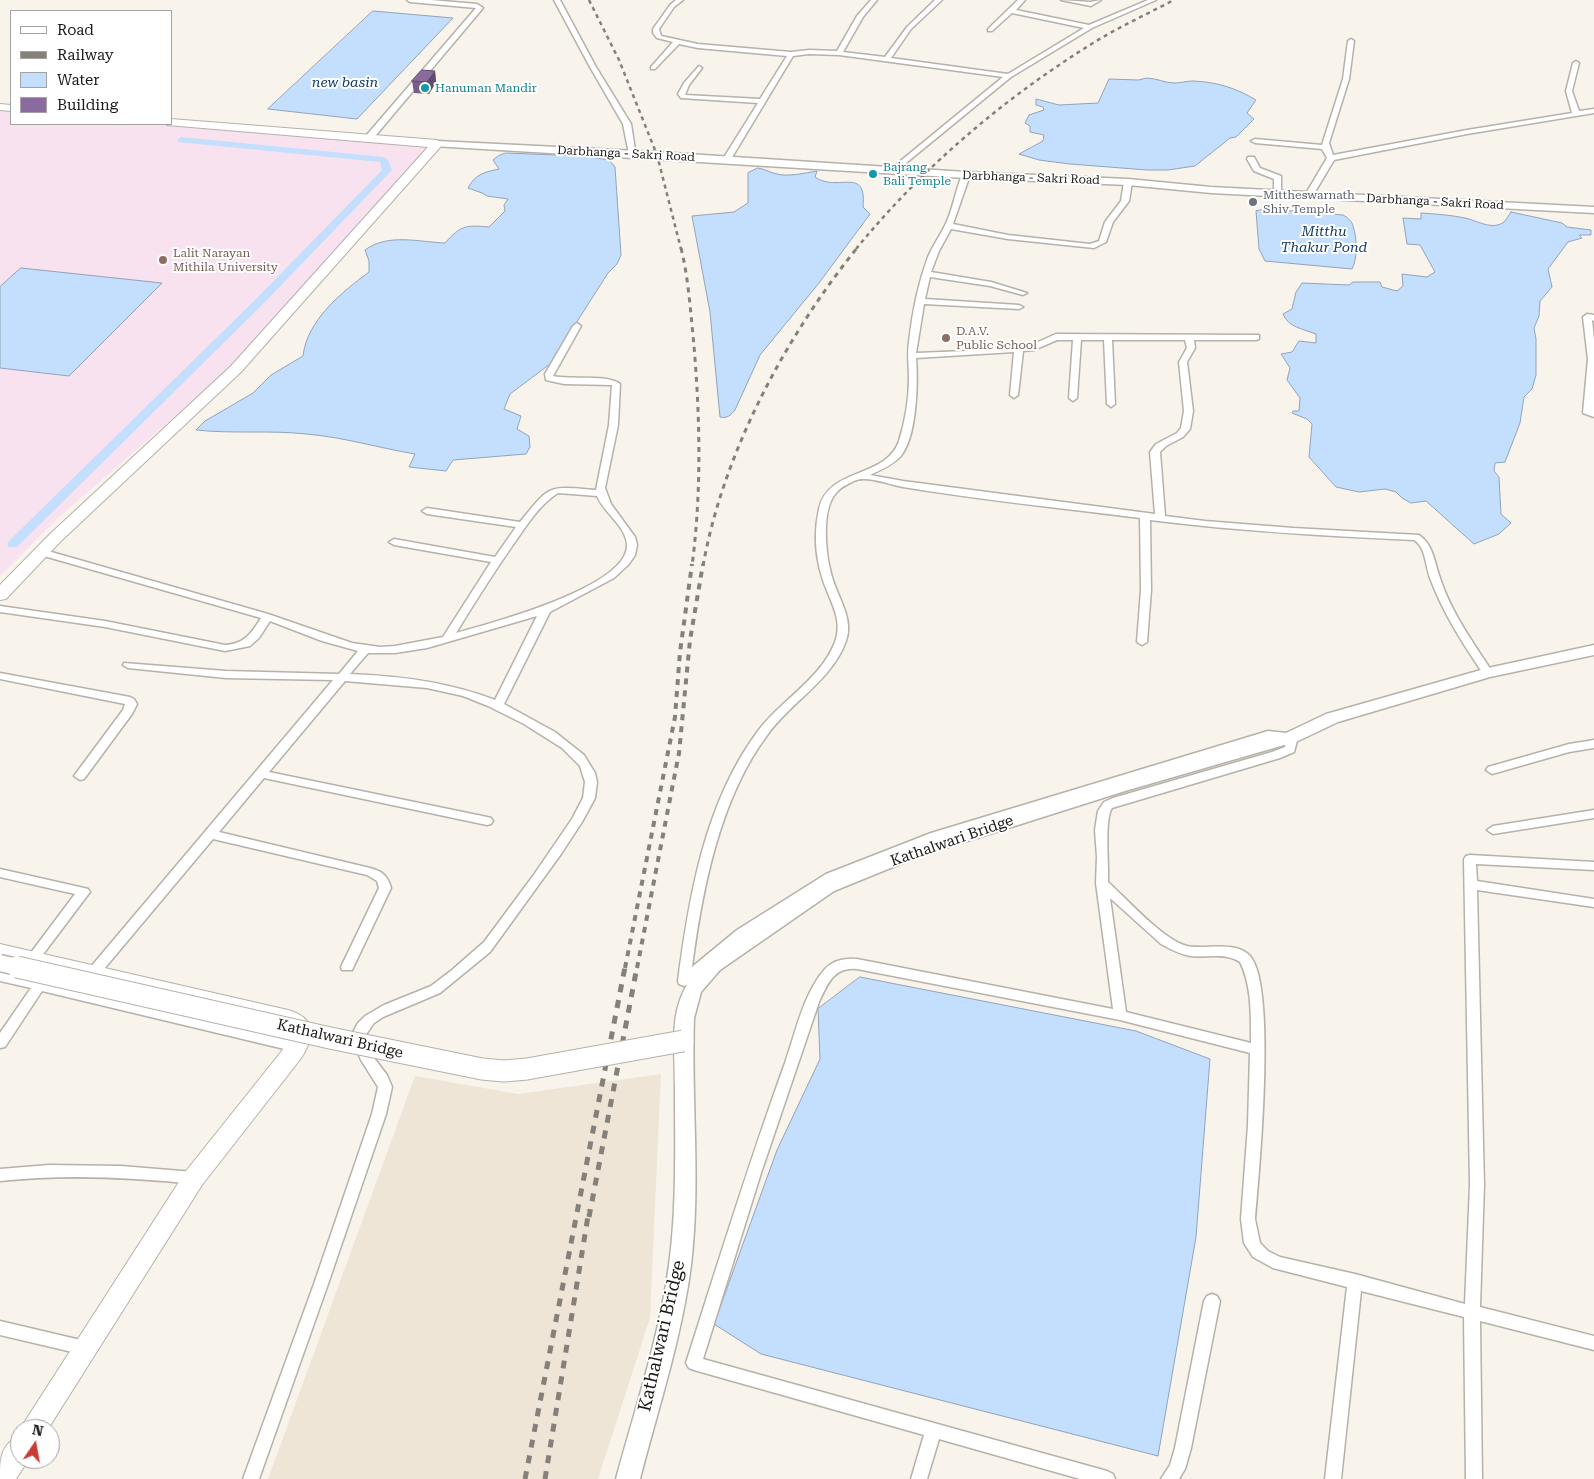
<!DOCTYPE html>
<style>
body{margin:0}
#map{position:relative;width:1594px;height:1479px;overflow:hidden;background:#f8f3eb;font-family:"Roboto Serif",serif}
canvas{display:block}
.legend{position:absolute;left:10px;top:10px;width:162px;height:115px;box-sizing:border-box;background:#fff;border:1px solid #a4a3a2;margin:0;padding:6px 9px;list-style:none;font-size:15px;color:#1c1a17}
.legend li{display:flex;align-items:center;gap:10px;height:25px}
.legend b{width:25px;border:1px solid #a4a3a2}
.north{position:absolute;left:10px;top:1419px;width:50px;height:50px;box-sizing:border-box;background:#fff;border:1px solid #a4a3a2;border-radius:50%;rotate:12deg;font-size:14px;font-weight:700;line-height:20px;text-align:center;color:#1c1a17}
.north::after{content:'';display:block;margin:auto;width:18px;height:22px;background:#c93b36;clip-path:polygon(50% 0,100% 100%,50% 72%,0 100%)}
</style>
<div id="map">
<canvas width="1594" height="1479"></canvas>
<ul class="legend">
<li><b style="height:6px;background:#fff"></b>Road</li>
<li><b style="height:6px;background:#84817b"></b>Railway</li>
<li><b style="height:14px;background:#c4defd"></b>Water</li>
<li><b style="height:14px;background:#8b6b9e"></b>Building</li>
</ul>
<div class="north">N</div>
</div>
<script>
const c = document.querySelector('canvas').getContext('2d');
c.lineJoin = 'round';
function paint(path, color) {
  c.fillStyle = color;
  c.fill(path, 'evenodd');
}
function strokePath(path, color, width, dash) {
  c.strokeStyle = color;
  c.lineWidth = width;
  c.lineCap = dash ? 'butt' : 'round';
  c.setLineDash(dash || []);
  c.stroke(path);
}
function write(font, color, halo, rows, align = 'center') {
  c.font = font + ' "Roboto Serif",serif';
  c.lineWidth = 4;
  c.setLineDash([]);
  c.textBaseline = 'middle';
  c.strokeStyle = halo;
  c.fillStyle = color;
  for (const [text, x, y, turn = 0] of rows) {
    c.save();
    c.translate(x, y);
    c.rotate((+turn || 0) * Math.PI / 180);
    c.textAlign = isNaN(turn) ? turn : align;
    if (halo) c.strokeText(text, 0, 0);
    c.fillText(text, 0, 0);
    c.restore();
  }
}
paint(new Path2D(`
 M661 1074 650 1318 598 1479H268L415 1076 518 1094Z`), '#eee5d6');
paint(new Path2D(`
 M0 110 11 111V124H150L425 146 426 149 227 371 58 518 0 576Z`), '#f8e2f0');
const water = new Path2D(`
 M373 11 453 18 357 119 268 109Z
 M1147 78C1156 78 1165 83 1174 83 1180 83 1187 81 1193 81 1217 82 1236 88 1256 100L1247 113 1254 119 1236 137 1230 138 1195 166 1168 170H1147L1070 164 1039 160 1019 154 1043 141 1044 135 1030 132V126L1025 123 1029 115 1044 110 1043 107 1036 105V99L1059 105 1098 103 1109 79 1138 80Z
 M506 153 585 156 609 160 615 167 621 255 617 264 608 273 550 364 510 394 504 409 521 416 517 429 529 436 530 447 526 454 453 460 446 471 409 467 415 454C379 448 343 437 306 434 270 430 233 434 196 430L205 421 253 393 271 375 303 356C307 320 342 292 369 272V261L365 250C388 233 419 242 445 243 461 225 466 225 489 227L505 211 504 205 508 199 487 196 482 193 468 188C475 174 485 172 499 169L493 160 498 156Z
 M758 168C765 169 771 173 777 174 788 177 805 173 817 171L815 177C838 193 867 165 863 207L870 214 819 283 760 355 735 410C731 415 727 419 720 417L710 312 692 216 734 212 748 203V173Z
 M1267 209 1343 215C1347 217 1352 221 1353 226 1357 238 1358 258 1352 269L1265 261 1259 249 1256 211Z
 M1511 212 1562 223 1567 227 1591 230V235H1579L1582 238 1568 242 1548 269 1552 287 1540 301 1539 316 1534 328 1536 339V375L1532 389 1524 397 1520 423 1505 462 1495 463 1494 471 1499 477 1501 514 1511 523 1499 534 1474 544 1426 501 1411 503 1402 498 1396 492 1385 489 1359 492 1336 487 1309 457 1312 424 1307 419 1292 413 1293 411H1299L1300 398 1287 380 1290 368 1281 354 1292 352 1299 341 1316 343V334C1303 329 1288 327 1283 314L1292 309 1296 292 1302 283 1349 285 1353 282H1380L1382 287 1397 291 1403 286 1402 274 1427 277 1435 272 1420 245 1407 244 1403 218 1421 219V213C1435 214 1451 215 1465 218 1476 220 1492 231 1504 222 1506 220 1509 215 1511 212Z
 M21 268 162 283 69 376 0 368V287Z
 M860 977 1136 1031 1210 1059 1196 1237 1158 1456 761 1354 714 1324 777 1150 820 1059 818 1009Z`);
paint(water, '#c4defd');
strokePath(water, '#92a3b8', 1);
paint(new Path2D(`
 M181 137 384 157 388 160 392 170 264 303 17 547H9L7 544 9 541 256 299 382 170 380 162 178 142 177 140Z`), '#c4defd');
const street = new Path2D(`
 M407 0H431L477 4 483 8 371 141H365V137L476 8 410 2Z
 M554 0H560L596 67 631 124 636 156 629 154 623 124 590 67Z
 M676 0H683L674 7 659 29 661 36 698 44 791 52 809 50 837 51 857 16 871 0H877L863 17 843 52 885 57 907 27 935 0H942L911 29 891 58 1008 74 1084 28 1012 13 992 31H988V29L1018 0H1025L1016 10 1089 25 1148 0H1156L1092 28 1011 77 895 172H892V168L1003 77 839 55 809 54 793 56 731 159 727 161 723 159 758 103 681 98 678 94 684 83 699 66 702 68 689 85 685 95 760 99 787 56 698 48 679 44 655 69H651V67L673 42 657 38 653 33V29L670 5Z
 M1061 0 1090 2 1101 0 1091 6Z
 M1351 39 1354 41 1349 79 1329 143 1333 155 1467 130 1572 113 1566 91 1573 63 1576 61 1579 63 1572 91 1579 111 1594 109V113L1467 134 1334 160 1312 197H1306L1305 195 1327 158 1322 149 1255 143 1251 141 1255 139 1322 145 1343 79 1348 41Z
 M1248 157H1254L1260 168 1281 176V196L1274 194V179L1254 171 1247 159Z
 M963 173 970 175 953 224 1008 235 1090 244 1099 241 1105 222 1121 201 1124 182 1128 180 1132 182 1129 201 1113 222 1106 242 1094 248 1008 239 951 229 939 251 931 272 991 282 1027 293 1023 295 990 286 930 277 925 299 1019 305 1023 307 1019 309 924 304 916 353 966 351 1029 346 1056 334 1259 335V339L1256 340H1194L1195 348 1187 362 1193 411 1190 429 1183 437 1166 446 1160 452 1165 516 1205 521 1293 528 1419 535C1433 545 1434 560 1439 575 1450 611 1473 642 1493 673L1492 675H1484C1463 644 1443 613 1430 578 1425 564 1426 548 1414 540 1325 536 1237 531 1150 520L1151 590 1147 642 1142 645 1137 642 1141 590 1140 518C1061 508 982 500 903 487 889 485 867 475 854 481 848 484 841 487 837 492 820 509 826 557 832 577 838 598 854 619 846 641 832 680 791 702 768 734 720 797 702 890 692 967L737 930 826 874 931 833 1268 731 1296 734 1298 737 1294 752 1280 758 1112 808C1104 820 1109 865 1108 882 1127 899 1163 940 1187 946 1205 950 1236 940 1250 956 1277 986 1259 1173 1255 1219L1260 1243 1268 1251 1280 1257 1355 1274 1465 1304 1470 1185 1464 859 1466 856 1470 855 1594 862V870L1476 864 1477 881 1594 899V907L1477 890 1484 1185 1480 1307 1594 1336V1350L1480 1321 1482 1479H1466L1464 1317 1361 1291 1341 1479H1325L1347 1287 1273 1268 1253 1257 1244 1243 1241 1219 1248 1125 1250 1053 1120 1020 857 969C834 967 828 983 819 1002L761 1173 703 1359 1107 1471 1113 1474 1115 1479H1080L939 1439 927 1479H911L924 1435 694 1370 689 1368 686 1363C718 1263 749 1162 785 1063 796 1032 803 994 825 969 833 960 846 958 857 959L1113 1009 1096 883 1097 857 1095 830 1098 811 1104 802 1113 798 1272 752 1285 747 1286 740 1268 739 939 839 834 880 745 936 689 984 684 986 679 984 678 981C689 896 705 802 758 731 781 700 821 679 835 642 844 619 828 598 822 577 815 555 814 531 819 509 828 467 886 479 899 441 905 422 909 398 909 378 909 366 907 354 909 342 912 314 918 284 928 257 933 245 942 233 947 221 954 205 956 188 963 173ZM1057 340H1073L1069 398 1073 401 1077 398 1081 340H1104L1107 404 1111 407 1115 404 1112 340H1185L1187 348 1179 362 1184 411 1181 428 1177 433 1156 444 1150 452 1155 514 903 481 870 475C881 470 892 465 900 457 917 438 918 383 916 358L1014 352 1010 395 1014 398 1018 395 1023 351 1034 350ZM1110 898 1161 944C1170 949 1180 954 1190 956 1207 958 1225 952 1240 962 1252 986 1251 1016 1251 1043L1126 1012Z
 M1587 314 1594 315V321L1592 320 1594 340V417L1583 413 1588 359 1583 317Z
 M577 323 581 326 553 376C571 380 608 374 620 384L618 425 605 488 611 504 635 537 637 545 635 555 629 564 614 578 550 612 504 704 555 732 584 755 595 773 597 782 595 798 582 822 561 854 490 952 440 993 383 1017 374 1023 365 1036 374 1058 387 1075 392 1087 386 1114 328 1284 259 1479H243L314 1284 372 1114 378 1087 361 1060 351 1036 358 1023 365 1016 384 1005 431 986 452 970 484 942 533 876 572 819 583 798 585 782 580 766 562 748 524 724 488 706 463 696 427 688 345 681 269 772 487 817 491 818 493 821 491 824 487 825 264 778 219 832 370 868C382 871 388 876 391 888L352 970H342L341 967 379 888 377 881 367 875 213 839 99 975H89L88 972 89 969 333 680 226 678 128 668 123 665 124 663 226 671 339 674 358 651 322 641 270 621 259 638 250 646 225 651 105 627 0 612V606L105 621 225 645C244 644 251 634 261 618L37 554 36 552 37 550 41 549 268 614 352 643 380 647 395 646 443 637 491 562 394 545 389 542 394 539 495 557 516 527 427 514 422 511 427 508 520 522C551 484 547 486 596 490L609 425 612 385 564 384 546 380 545 374 573 326ZM558 493 597 496C604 513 625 525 627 544 630 587 488 624 456 633 475 602 494 572 515 542 527 525 540 504 558 493ZM537 616 495 700C449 682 400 676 350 674L368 653H395L427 648Z
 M0 673 130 697 134 699 137 704 132 714 84 779 80 780 74 776 123 710 125 704 0 679Z
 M1594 740V748L1569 752 1492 774 1486 770 1488 767 1569 744Z
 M1594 810V818L1493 834 1487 830 1493 826Z
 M0 869 84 888 88 889 90 892 38 961H28L27 958 75 894 0 877Z
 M0 971 297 1042 302 1043 304 1047 302 1051 297 1052 42 991 5 1047 0 1048V1033L31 988 0 981Z
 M49 1165 121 1166 194 1172 199 1174 201 1178 199 1182 194 1184C129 1177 65 1174 0 1181V1169Z
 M1212 1294 1217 1296 1220 1301 1191 1448 1185 1469 1179 1479H1161L1170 1465 1175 1448 1204 1301 1207 1296Z
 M0 1321 85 1341 90 1343 93 1348 90 1353 85 1355 0 1335Z`);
const secondary = new Path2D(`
 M437 141 657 152 966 172 1128 179 1211 187 1594 207V213L1211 193 1128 185 966 178 433 146 432 144Z
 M1594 645V655L1490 677 1338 722 1298 741 1125 791 920 856 834 891 720 970 701 992 694 1018C691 1100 701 1183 691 1265 682 1337 658 1409 640 1479H616C635 1409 659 1338 669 1265 677 1208 675 1145 675 1087 675 1035 666 1001 706 960L822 883 908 848 1113 783 1286 733 1326 714 1488 668Z`);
const primary = new Path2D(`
 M0 104 11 105V111L0 110Z
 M171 119 437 140 443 144 241 372 61 541 6 599 0 600V585L49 535 231 366 428 147 167 125 166 124H171Z
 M0 944 288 1010C316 1018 315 1035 302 1057L202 1185 48 1429H20L186 1171 281 1052 287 1043 289 1031 281 1025 0 960Z
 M20 1436V1459H29L16 1479H0C0 1460 0 1444 20 1436Z`);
strokePath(street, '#b6b1a9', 3);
strokePath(secondary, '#b6b1a9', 3);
strokePath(primary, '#b6b1a9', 2);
paint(street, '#fff');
paint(secondary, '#fff');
paint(primary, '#fff');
strokePath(new Path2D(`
 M589 0 619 60 657 155 681 249
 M856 249C923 167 1003 99 1093 43 1119 27 1147 14 1174 0`), '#84817b', 2.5, [4, 4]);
strokePath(new Path2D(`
 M681 248C688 276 690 306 693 335 700 411 702 490 692 566
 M703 566C723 453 786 336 857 248`), '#84817b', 3, [5, 5]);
strokePath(new Path2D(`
 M625 968 675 717 680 652 692 564
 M637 968 679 753 690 640 703 564`), '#84817b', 4, [6, 6]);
strokePath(new Path2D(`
 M589 1217 637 967
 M525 1479 625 967
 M545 1479 589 1210`), '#84817b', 5, [8, 8]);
const secondaryBridgeFar1 = new Path2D(`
 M0 963 22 968`);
const secondaryBridge = new Path2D(`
 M17 967 330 1038 482 1069 504 1071 527 1069 683 1041`);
strokePath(secondaryBridgeFar1, '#b6b1a9', 19, []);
strokePath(secondaryBridge, '#b6b1a9', 23, []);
strokePath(secondaryBridgeFar1, '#fff', 16);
strokePath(secondaryBridge, '#fff', 21);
paint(new Path2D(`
 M435 71 436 82 429 94 414 93 412 81Z`), '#785c88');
paint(new Path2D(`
 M435 71 436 82 429 94 427 82Z`), '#614b6f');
const building = new Path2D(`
 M422 70 435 71 427 82 412 81Z`);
paint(building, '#8b6b9e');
strokePath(building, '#614b6f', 1);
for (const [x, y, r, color] of [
 [425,88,5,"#0f9aa8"],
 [873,174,5,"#0f9aa8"],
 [1253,202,5,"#6b7280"],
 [163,260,5,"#8d6e63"],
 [946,338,5,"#8d6e63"]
]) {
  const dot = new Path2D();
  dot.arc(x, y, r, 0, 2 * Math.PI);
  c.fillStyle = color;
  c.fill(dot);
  strokePath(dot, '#fff', 2);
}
write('12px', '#0d838f', '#fff', [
 ["Hanuman Mandir",435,88],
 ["Bajrang",883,167],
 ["Bali Temple",883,181]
], 'left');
write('12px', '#1c1a17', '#fff', [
 ["Darbhanga - Sakri Road",626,154,3],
 ["Darbhanga - Sakri Road",1031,178,2],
 ["Darbhanga - Sakri Road",1435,202,3]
]);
write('12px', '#5b616d', '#fff', [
 ["Mittheswarnath",1263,195],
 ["Shiv Temple",1263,209]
], 'left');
write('12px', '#785e54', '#fff', [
 ["Lalit Narayan",173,253],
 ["Mithila University",173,267],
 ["D.A.V.",956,331],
 ["Public School",956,345]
], 'left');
write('italic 14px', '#103b68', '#fff', [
 ["new basin",345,83],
 ["Mitthu",1324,232],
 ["Thakur Pond",1324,248]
]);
write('15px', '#1c1a17', '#fff', [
 ["Kathalwari Bridge",952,841,-19],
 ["Kathalwari Bridge",340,1039,13]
]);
write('18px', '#1c1a17', '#fff', [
 ["Kathalwari Bridge",662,1336,-77]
]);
</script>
